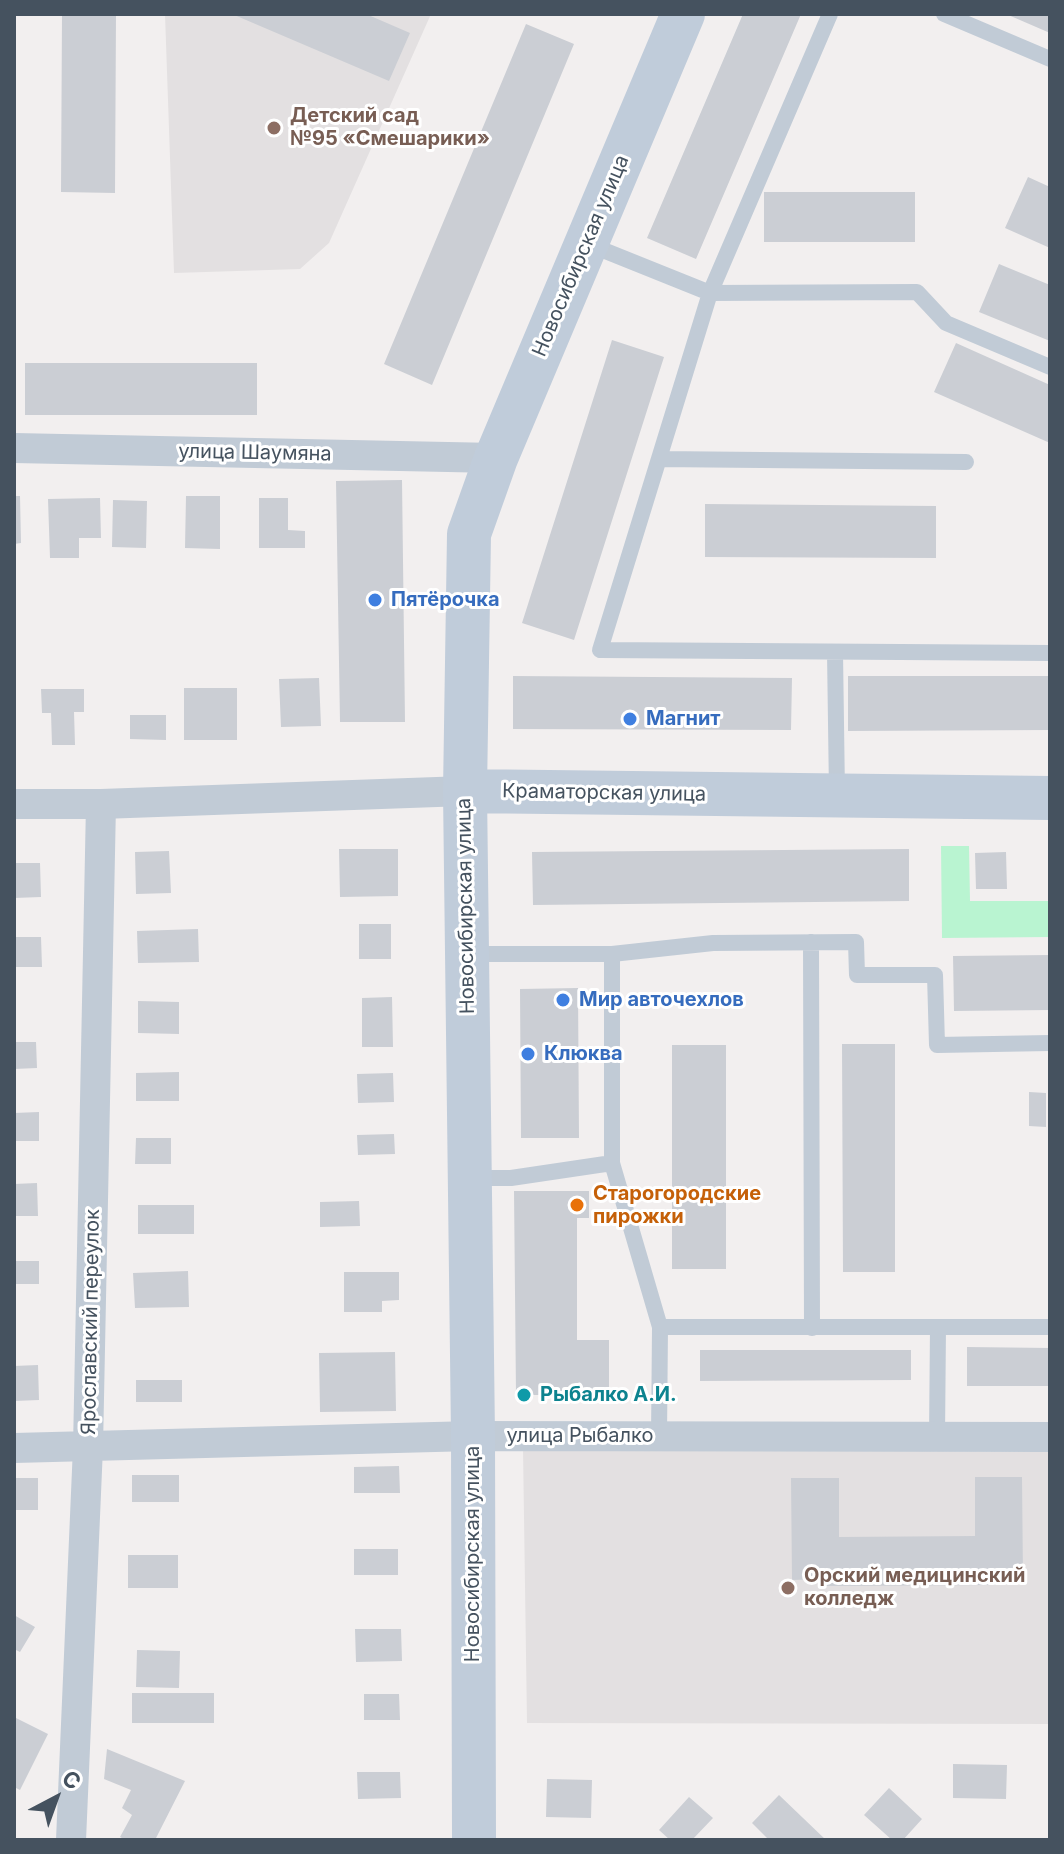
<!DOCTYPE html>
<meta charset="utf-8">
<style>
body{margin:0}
#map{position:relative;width:1064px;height:1854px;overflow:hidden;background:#f2efef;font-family:Inter,sans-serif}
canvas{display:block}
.frame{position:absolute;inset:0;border:16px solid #45525f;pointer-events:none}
.north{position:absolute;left:16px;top:1758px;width:80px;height:80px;-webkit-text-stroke:6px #fff;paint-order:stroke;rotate:41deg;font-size:22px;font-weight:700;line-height:32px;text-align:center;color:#45525f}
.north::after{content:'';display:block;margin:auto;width:28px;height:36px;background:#45525f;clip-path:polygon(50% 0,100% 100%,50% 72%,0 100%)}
</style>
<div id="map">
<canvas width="1064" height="1854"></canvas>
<div class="frame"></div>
<div class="north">С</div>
</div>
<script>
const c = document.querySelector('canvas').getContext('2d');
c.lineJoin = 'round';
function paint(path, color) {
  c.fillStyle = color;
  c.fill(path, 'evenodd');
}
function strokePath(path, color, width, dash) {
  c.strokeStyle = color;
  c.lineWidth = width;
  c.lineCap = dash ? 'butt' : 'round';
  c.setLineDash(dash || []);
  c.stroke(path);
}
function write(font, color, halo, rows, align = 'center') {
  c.font = font + ' Inter,sans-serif';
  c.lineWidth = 6;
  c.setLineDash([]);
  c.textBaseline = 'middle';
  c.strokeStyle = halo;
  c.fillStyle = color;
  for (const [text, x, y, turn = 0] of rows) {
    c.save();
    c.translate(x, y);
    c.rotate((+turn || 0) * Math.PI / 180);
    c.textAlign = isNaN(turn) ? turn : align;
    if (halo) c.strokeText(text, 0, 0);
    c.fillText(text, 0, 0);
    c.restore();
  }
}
paint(new Path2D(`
 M165 14H431L329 243 300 269 174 273Z
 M523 1448 1050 1452V1724L527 1723Z`), '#e3e0e1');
paint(new Path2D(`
 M941 846H969L970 901H1050V937L942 938Z`), '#b9f4d1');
paint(new Path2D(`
 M62 14H116L115 193 61 192Z
 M232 14H366L410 33 389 81Z
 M743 14H801L696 259 647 238Z
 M1006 14H1050V33Z
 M526 24 574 44 432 385 384 364Z
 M1028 177 1050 187V248L1005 228Z
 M764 192H915V242H764Z
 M999 264 1050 285V341L979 312Z
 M612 340 664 357 574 640 522 623Z
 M956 343 1050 385V443L934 392Z
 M25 363H257V415H25Z
 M402 480 405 722H340L336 481Z
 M14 496H20L21 543 14 544Z
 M186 496H220V549L185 548Z
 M100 498 101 538H79V558H50L48 499Z
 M259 498H288V530L305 531V548H259Z
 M113 500 147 501 146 548 112 547Z
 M705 504 936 506V558L705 557Z
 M513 676 792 678 791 730 513 729Z
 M848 676H1050V730L848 731Z
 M319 678 321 726 281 727 279 679Z
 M184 688H237V740H184Z
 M41 689H84V712H74L75 745H52L51 713H42Z
 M130 715H166V740L130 739Z
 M339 849H398V896L340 897Z
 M909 849V901L533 905 532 852Z
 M169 851 171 893 136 894 135 852Z
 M1006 852 1007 889H976L975 853Z
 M14 863H40L41 897 14 898Z
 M359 924H391V959H359Z
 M198 929 199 962 138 963 137 931Z
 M14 937H41L42 967H14Z
 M1050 955V1010L954 1011 953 956Z
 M578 988 579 1138H521L520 989Z
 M392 997 393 1047H362V998Z
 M138 1001 179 1002V1034L138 1033Z
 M14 1042H36L37 1068 14 1069Z
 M842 1044H895V1272H843Z
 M672 1045H726V1269H672Z
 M179 1072V1101H136V1073Z
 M393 1073 394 1102 358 1103 357 1074Z
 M1029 1092 1046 1093V1127L1029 1126Z
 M39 1112V1141H14V1113Z
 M394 1134 395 1154 358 1155 357 1135Z
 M136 1138H171V1164H135Z
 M37 1183 38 1216H14V1184Z
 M514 1191H589V1218H577V1340H609V1395H516Z
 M359 1201 360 1226 320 1227V1202Z
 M138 1205H194V1234H138Z
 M14 1261H39V1284H14Z
 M188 1271 189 1307 135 1308 133 1273Z
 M344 1272H399V1300L382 1301V1312H344Z
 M967 1347 1050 1348V1386H967Z
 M700 1350H911V1380L700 1381Z
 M395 1352 396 1411 320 1412 319 1353Z
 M38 1365 39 1400 14 1401V1366Z
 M136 1380H182V1402H136Z
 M399 1466 400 1493H354V1467Z
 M132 1475H179V1502H132Z
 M975 1477H1022L1023 1580H998L999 1585 822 1586V1579L792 1580 791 1478H839V1537L975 1536Z
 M14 1478H38V1510H14Z
 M354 1549H398V1575H354Z
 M128 1555H178V1588H128Z
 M14 1615 35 1627 20 1652 14 1649Z
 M355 1629H401L402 1661 356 1662Z
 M137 1650 180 1651 179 1688 136 1687Z
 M132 1693H214V1723H132Z
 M364 1694H399L400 1720H364Z
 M14 1717 48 1734 20 1790 14 1787Z
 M107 1749 185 1781 155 1840H126L120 1837 132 1815 122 1808 131 1790 104 1779Z
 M953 1764 1007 1765 1006 1799 953 1798Z
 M357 1772H400L401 1798 358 1799Z
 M547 1779 592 1780 591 1818 546 1817Z
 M889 1788 922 1819 903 1840H892L864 1815Z
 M779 1795 826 1840H769L752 1823Z
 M689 1797 713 1818 692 1840H670L659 1830Z`), '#cbced4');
strokePath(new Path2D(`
 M830 14 710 293 600 650 1050 653
 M944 14 1050 59
 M588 244 710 293 917 292 946 323 1050 367
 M659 459 966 462
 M835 652 837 794
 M811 942 812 1328
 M468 954H612L713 943 856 942 857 975H935L937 1045 1050 1043
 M612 954V1163L660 1327H1050
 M471 1178H511L612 1163
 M659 1437 660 1327
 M937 1437 938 1327`), '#c1cbd6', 16);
strokePath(new Path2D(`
 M14 448 496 458
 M14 804H101L465 791
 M14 1448 473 1436 1050 1437
 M71 1840 88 1447 101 804`), '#c1cbd6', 30);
strokePath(new Path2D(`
 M465 791 1050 798
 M474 1840 473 1436 465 791 469 534 496 458 683 14`), '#c0ccda', 44);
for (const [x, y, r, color] of [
 [274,128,8,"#8d6e63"],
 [375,600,8,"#3f7fe0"],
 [630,719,8,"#3f7fe0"],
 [563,1000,8,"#3f7fe0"],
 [528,1054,8,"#3f7fe0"],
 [577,1205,8,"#e8710a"],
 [524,1395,8,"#0f9aa8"],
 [788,1588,8,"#8d6e63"]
]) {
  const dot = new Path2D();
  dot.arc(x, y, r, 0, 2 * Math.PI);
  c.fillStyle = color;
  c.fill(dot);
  strokePath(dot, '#fff', 3);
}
write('bold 20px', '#785e54', '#fff', [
 ["Детский сад",290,116],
 ["№95 «Смешарики»",290,139],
 ["Орский медицинский",804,1576],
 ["колледж",804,1599]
], 'left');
write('20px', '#45525f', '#fff', [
 ["Новосибирская улица",581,256,-67],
 ["улица Шаумяна",255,453,1],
 ["Краматорская улица",604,793,1],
 ["Новосибирская улица",466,906,-91],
 ["Ярославский переулок",91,1322,-89],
 ["улица Рыбалко",580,1436],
 ["Новосибирская улица",473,1554,-90]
]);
write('bold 20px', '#366cbe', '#fff', [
 ["Пятёрочка",391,600],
 ["Магнит",646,719],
 ["Мир авточехлов",579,1000],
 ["Клюква",544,1054]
], 'left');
write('bold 20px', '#c56008', '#fff', [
 ["Старогородские",593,1194],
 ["пирожки",593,1217]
], 'left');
write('bold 20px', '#0d838f', '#fff', [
 ["Рыбалко А.И.",540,1395]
], 'left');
</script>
